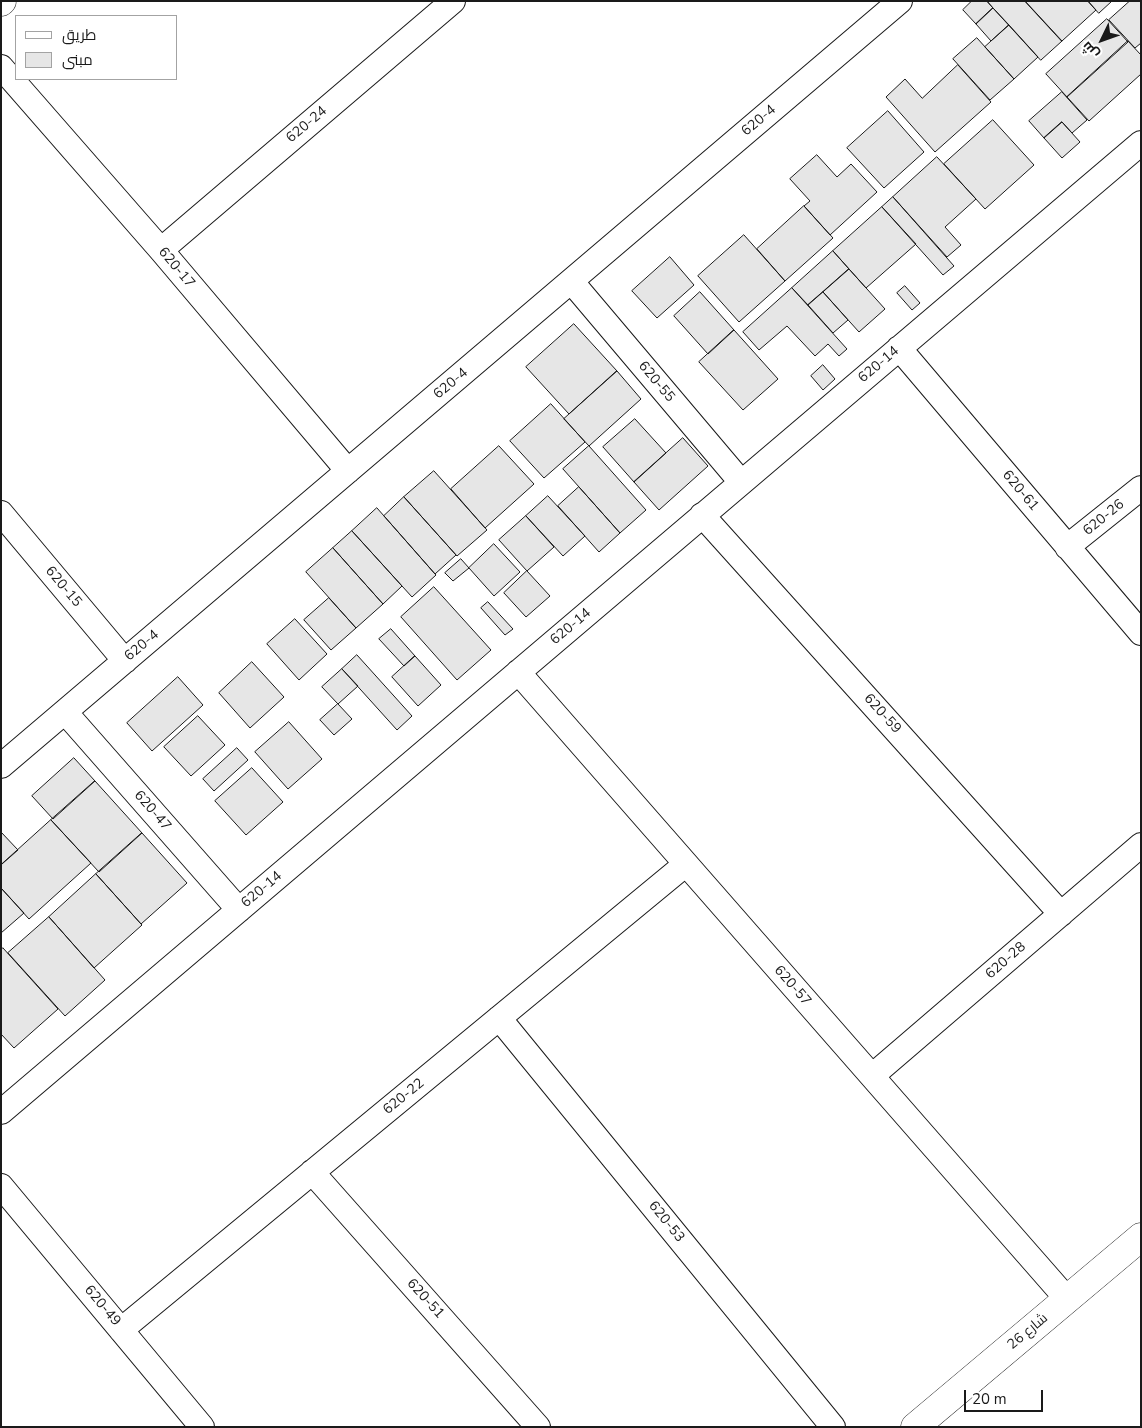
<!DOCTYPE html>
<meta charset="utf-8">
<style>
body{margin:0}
#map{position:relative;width:1142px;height:1428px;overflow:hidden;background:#fff;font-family:"Nunito Sans",Cairo,sans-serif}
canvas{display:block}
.frame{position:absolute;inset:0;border:2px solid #1a1a1a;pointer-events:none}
.legend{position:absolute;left:15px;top:15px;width:162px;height:65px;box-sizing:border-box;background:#fff;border:1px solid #a3a3a3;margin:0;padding:6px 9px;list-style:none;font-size:15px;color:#1a1a1a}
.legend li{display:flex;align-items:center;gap:10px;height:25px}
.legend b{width:25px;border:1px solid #a3a3a3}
.north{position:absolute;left:1077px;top:15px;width:50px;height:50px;-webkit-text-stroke:4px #fff;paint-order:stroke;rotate:228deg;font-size:14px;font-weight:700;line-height:20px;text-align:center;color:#1a1a1a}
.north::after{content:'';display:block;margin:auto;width:18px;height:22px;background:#1a1a1a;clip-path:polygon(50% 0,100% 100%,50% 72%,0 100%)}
.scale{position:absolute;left:964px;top:1390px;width:79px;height:22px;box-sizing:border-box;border:2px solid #1a1a1a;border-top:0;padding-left:6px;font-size:15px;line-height:18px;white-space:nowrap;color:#1a1a1a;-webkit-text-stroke:4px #fff;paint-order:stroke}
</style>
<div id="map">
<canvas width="1142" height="1428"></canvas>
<div class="frame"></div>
<ul class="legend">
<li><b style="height:6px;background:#fff"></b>طريق</li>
<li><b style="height:14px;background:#e6e6e6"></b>مبنى</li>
</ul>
<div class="north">ش</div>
<div class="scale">20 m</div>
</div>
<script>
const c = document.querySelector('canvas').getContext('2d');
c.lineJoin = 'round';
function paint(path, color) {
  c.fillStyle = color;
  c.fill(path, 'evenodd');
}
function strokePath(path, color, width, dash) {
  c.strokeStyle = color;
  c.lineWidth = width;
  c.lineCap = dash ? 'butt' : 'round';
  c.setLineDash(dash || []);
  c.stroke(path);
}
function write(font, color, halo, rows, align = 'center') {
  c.font = font + ' "Nunito Sans",Cairo,sans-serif';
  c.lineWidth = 4;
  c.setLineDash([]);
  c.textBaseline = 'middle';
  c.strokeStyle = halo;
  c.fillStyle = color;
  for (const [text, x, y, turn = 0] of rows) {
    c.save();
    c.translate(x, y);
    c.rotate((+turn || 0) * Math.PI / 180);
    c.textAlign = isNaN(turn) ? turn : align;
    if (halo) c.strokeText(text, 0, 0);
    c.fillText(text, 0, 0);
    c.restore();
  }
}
const building = new Path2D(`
 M972 1H987L993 8 976 24 963 10Z
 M987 1H1025L1062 41 1041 60Z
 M1025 1H1088L1096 10 1062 41Z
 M1088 1H1112L1099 13Z
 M1130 1H1141V43L1135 48 1109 20Z
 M993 8 1009 25 991 41 976 24Z
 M1107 19 1128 42 1067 97 1046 74Z
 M1009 25 1038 57 1014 79 985 47Z
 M977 38 1014 79 990 100 953 59Z
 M1128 41 1141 55V74L1089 121 1067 97Z
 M958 65 991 102 935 152 886 97 905 79 922 98Z
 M1062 92 1087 120 1072 133 1062 122 1044 138 1029 121Z
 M888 111 924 152 884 188 847 148Z
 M993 120 1034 165 985 209 944 164Z
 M1062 122 1080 142 1062 158 1044 138Z
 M817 155 837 177 851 164 877 192 830 235 804 206 810 201 790 179Z
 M937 157 976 199 945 227 961 245 947 257 893 197Z
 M893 197 954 266 943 275 882 207Z
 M804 206 833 238 785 281 757 249Z
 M882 207 916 244 866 288 833 251Z
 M744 235 785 281 739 322 698 276Z
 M833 251 849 269 808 305 792 288Z
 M670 257 694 285 657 318 632 291Z
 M849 269 885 309 859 332 823 292Z
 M905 286 920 303 912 310 897 293Z
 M792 288 847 349 839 356 828 344 815 356 787 326 759 350 743 332Z
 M700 292 734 330 708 354 674 316Z
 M823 292 848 320 833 333 808 305Z
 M574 324 617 371 569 414 526 367Z
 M734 330 778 379 743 410 699 362Z
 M823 365 835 379 823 390 811 376Z
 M617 371 641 399 589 446 564 419Z
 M551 404 585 442 544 478 510 441Z
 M635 419 666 453 634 482 603 447Z
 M683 438 708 466 659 510 634 482Z
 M499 446 534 484 485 528 451 489Z
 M589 446 646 510 620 533 563 469Z
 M434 471 487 530 457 556 404 497Z
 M579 487 620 533 599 552 558 506Z
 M548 496 585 536 563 556 526 516Z
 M404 497 456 555 435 574 384 516Z
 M377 508 436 575 412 597 352 531Z
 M526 516 554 547 527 571 499 540Z
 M352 531 402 586 383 604 333 548Z
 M494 544 520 572 494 596 469 568Z
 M333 548 383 604 356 628 306 572Z
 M461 559 469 568 453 581 445 573Z
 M527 571 550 596 526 617 504 593Z
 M434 587 491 650 457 680 401 617Z
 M329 598 356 628 331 650 304 620Z
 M488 602 513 629 505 635 481 608Z
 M295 619 327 654 299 680 267 644Z
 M391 629 415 656 404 666 379 639Z
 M357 655 412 716 397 730 342 669Z
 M415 656 441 685 418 706 392 677Z
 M252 662 284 697 250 728 219 693Z
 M342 669 358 686 338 704 322 687Z
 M178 677 203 705 152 751 127 723Z
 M338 704 352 719 334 735 320 720Z
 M198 716 225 745 191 776 164 747Z
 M289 722 322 759 288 789 255 752Z
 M237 748 248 760 214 791 203 779Z
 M74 758 95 781 53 819 32 796Z
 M252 768 283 802 246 835 215 801Z
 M95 781 142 833 99 872 51 820Z
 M51 820 91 863 29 919 1 888V865Z
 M1 832 18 850 2 864H1Z
 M142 833 187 883 141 924 96 874Z
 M96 874 142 925 94 968 49 917Z
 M1 888 24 913 1 933Z
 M49 917 105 980 65 1016 8 953Z
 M3 948 58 1009 14 1048 1 1034V950Z`);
paint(building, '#e6e6e6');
strokePath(building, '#1a1a1a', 1);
const minor = new Path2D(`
 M1 67 161 250 348 471
 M161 250 453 1
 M571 281 741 482
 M899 348 1141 633
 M1 513 125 661
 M702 515 1061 914
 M1067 547 1141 488
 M518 672 1067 1299
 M65 712 239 910
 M1 766 900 1
 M499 1018 833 1427
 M872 1076 1141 845
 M1 1112 1141 143
 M312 1172 538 1427
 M1 1186 202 1427
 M121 1330 686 864`);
const tertiary = new Path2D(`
 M915 1427 1141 1237`);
const primary = new Path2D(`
 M1 2 2 1`);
strokePath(minor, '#1a1a1a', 26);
strokePath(tertiary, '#1a1a1a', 29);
strokePath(primary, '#1a1a1a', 29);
strokePath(minor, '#fff', 24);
strokePath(tertiary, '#fff', 28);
strokePath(primary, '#fff', 28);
write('14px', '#1a1a1a', '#fff', [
 ["620-4",759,121,-40],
 ["620-24",307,125,-40],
 ["620-17",176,268,50],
 ["620-14",879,365,-40],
 ["620-55",656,382,50],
 ["620-4",451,384,-40],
 ["620-61",1020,491,50],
 ["620-26",1104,518,-39],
 ["620-15",63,587,50],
 ["620-14",571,627,-40],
 ["620-4",142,646,-40],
 ["620-59",882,714,48],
 ["620-47",152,811,49],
 ["620-14",262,890,-40],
 ["620-28",1006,961,-41],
 ["620-57",792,986,49],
 ["620-22",404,1097,-39],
 ["620-53",666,1222,51],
 ["620-51",425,1299,48],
 ["620-49",102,1306,50],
 ["شارع 26",1028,1332,-40]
]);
</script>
